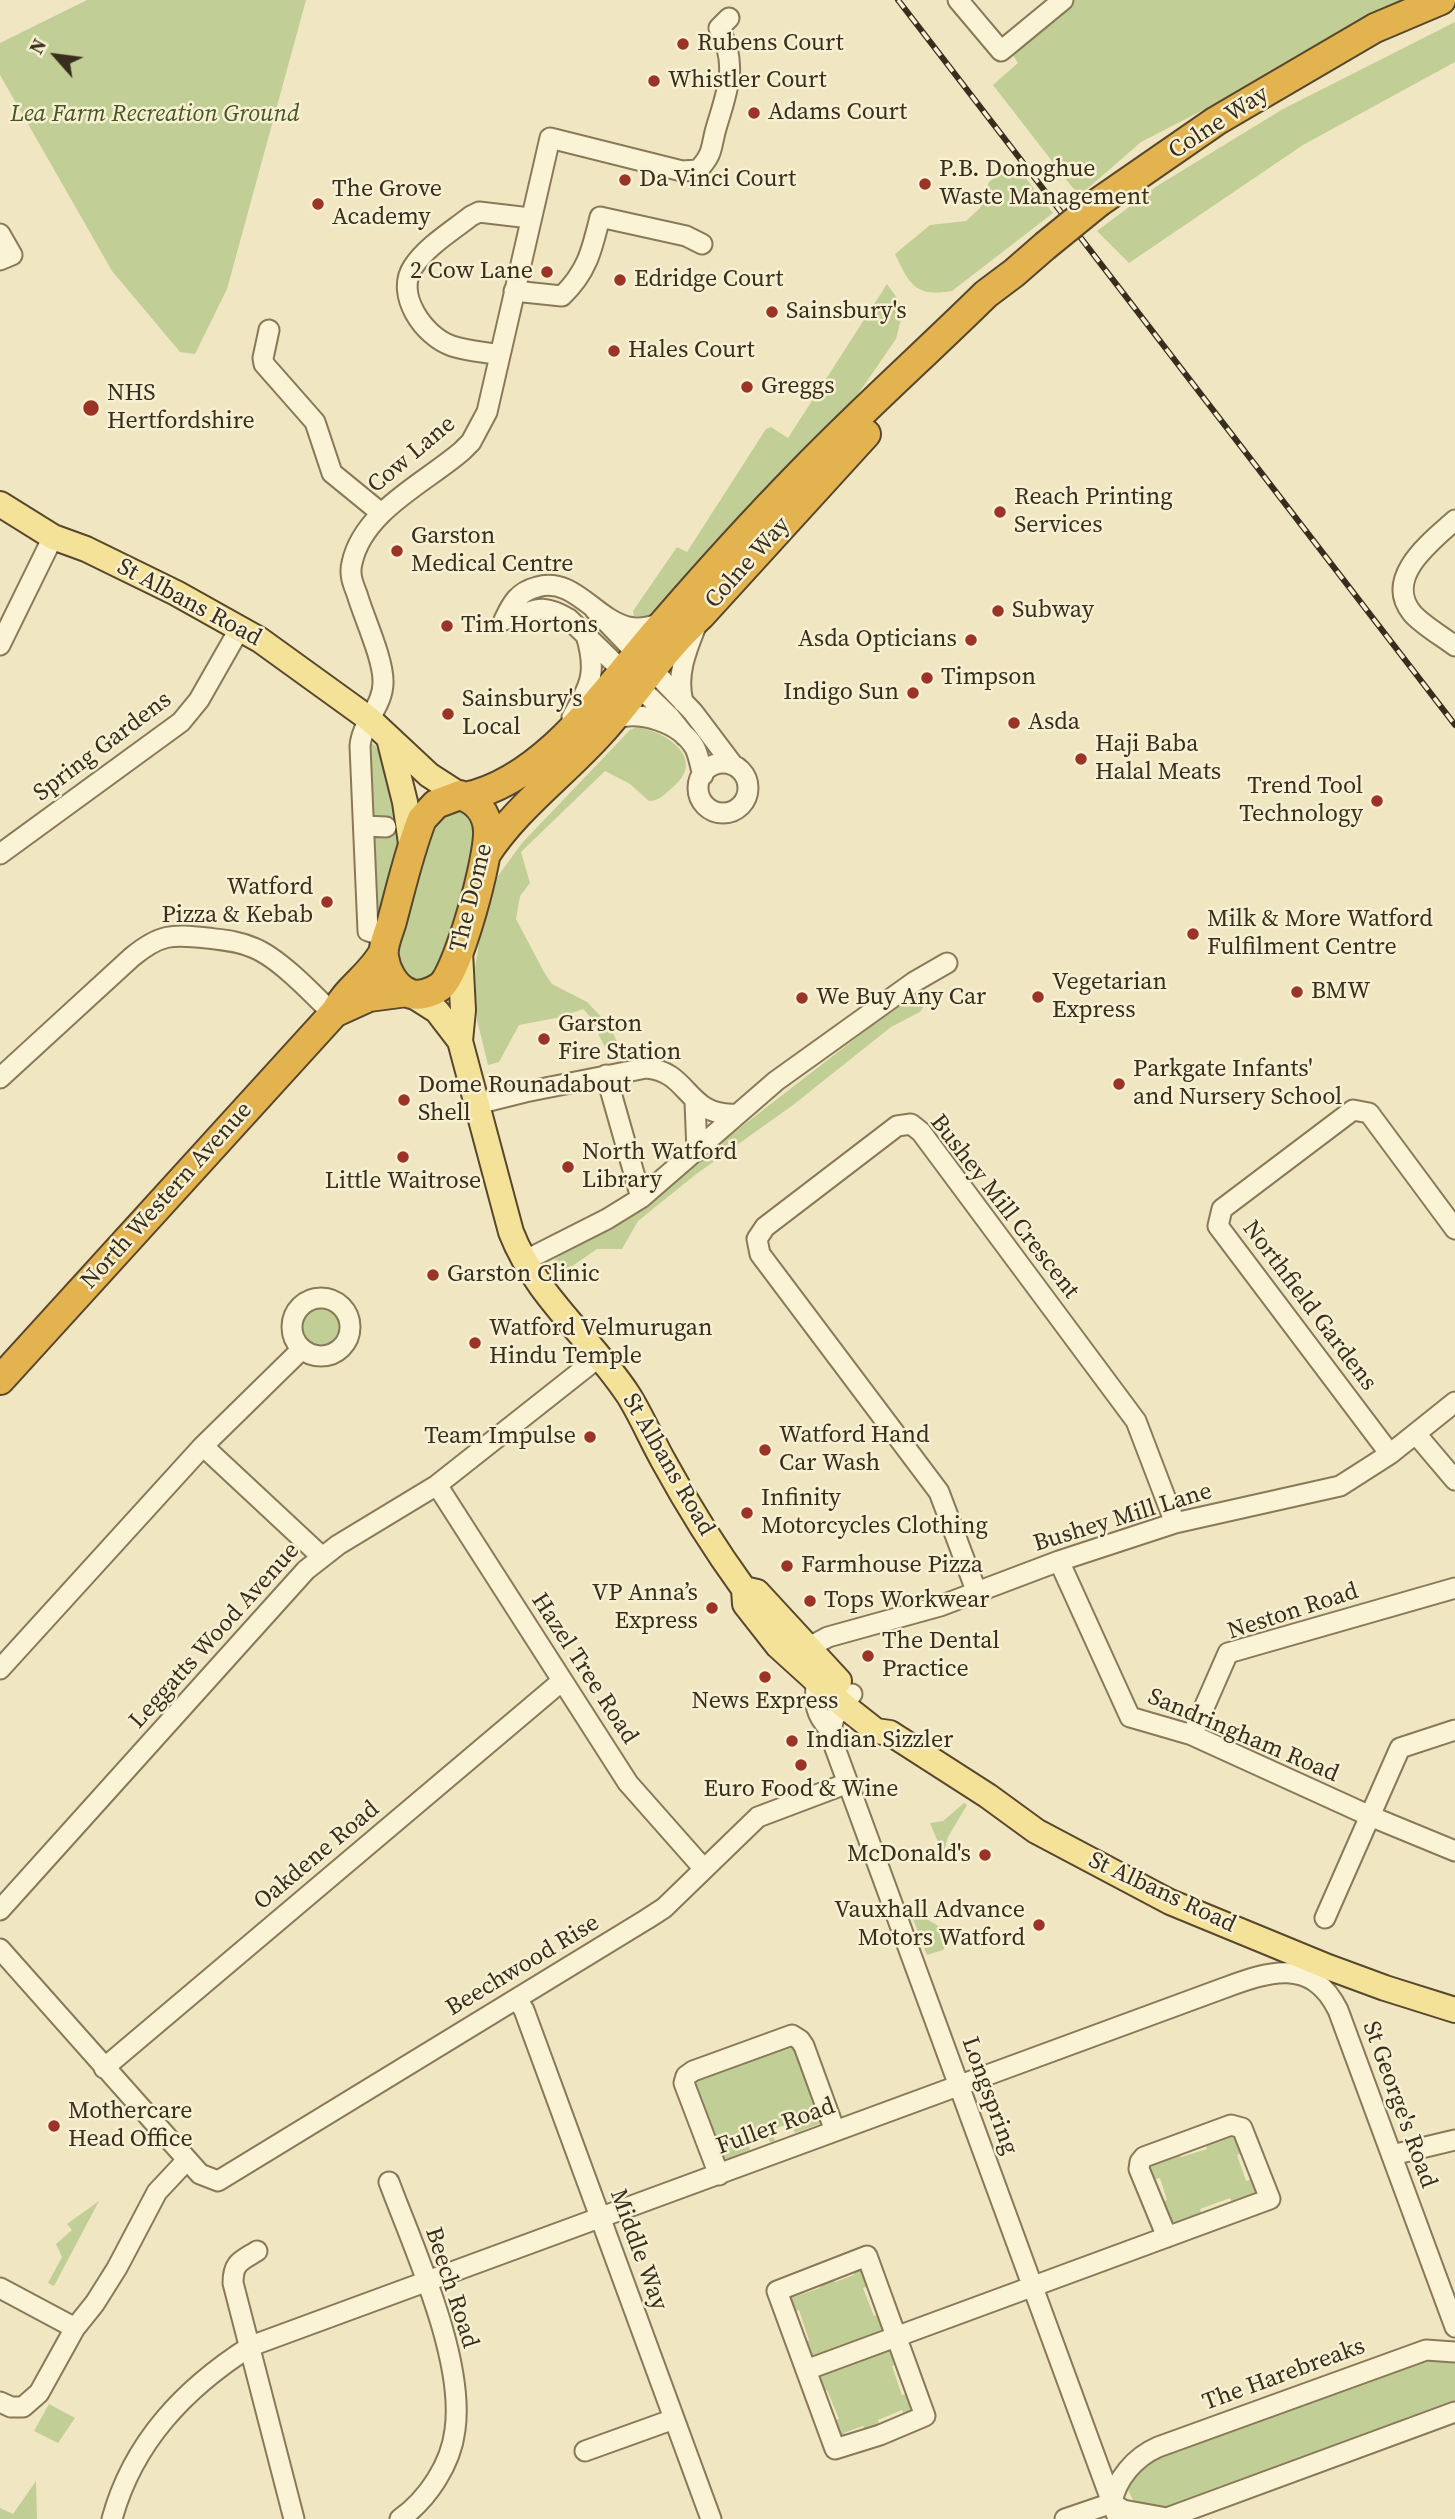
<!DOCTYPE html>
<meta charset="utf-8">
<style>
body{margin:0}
#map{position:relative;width:1455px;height:2519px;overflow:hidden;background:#f0e7c2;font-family:"Source Serif 4",serif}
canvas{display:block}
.north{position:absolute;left:21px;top:21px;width:70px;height:70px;-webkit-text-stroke:5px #f7f0d2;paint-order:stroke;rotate:298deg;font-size:19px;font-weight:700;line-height:28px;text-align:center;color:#392e1d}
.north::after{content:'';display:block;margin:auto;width:24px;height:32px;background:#392e1d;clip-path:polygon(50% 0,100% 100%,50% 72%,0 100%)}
</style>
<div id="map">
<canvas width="1455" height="2519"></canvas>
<div class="north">N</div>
</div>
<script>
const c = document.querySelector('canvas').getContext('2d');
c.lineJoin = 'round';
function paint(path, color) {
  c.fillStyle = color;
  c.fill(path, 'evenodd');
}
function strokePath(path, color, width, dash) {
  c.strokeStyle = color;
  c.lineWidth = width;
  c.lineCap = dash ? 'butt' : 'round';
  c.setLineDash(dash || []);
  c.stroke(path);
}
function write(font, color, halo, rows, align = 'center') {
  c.font = font + ' "Source Serif 4",serif';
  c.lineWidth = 5;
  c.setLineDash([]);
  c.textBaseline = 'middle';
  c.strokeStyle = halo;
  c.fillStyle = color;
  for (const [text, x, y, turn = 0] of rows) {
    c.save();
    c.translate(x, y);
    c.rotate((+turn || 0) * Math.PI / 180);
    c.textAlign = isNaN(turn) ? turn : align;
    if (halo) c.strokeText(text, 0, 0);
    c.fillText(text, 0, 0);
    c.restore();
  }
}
paint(new Path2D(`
 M87 0H306L227 289 195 354 180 352 112 271 0 75V43Z
 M1074 0H1402L1371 13 1211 106 1141 142 1079 196 993 85 1018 63 1011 52Z
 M1455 22V62L1303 145 1129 263 1097 231 1157 186 1283 109Z
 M1014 163 1053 213 952 291C915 297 910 285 895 254L930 225 966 221 980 208 989 182Z
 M887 284 899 301 902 315 896 339 845 413 663 608 648 616H634L633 611 677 547 687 552 766 429 771 427 788 438Z
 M637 727C667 732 708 759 672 788 665 794 659 801 649 801L630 784 605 771 521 852 530 883 520 896 516 919 544 972 552 984 587 1002 610 1026 620 1049 616 1056C598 1047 598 1022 583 1009L561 1017 519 1025 499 1062 488 1065 477 1020 475 968 479 943 498 876 522 843 630 730Z
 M369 743 375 745 389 771 401 850 382 920H376Z
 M451 808 464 810 479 827 445 970 416 983 396 968 394 956 429 824Z
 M920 992H923L927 997 926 1003 920 1012 891 1027 793 1105 695 1175 638 1221 622 1249H597L565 1271 553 1269 552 1266 555 1259 661 1189 865 1031Z
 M301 1328a21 21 0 1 1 42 0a21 21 0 1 1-42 0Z
 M964 1803 967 1805 948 1837 943 1854 930 1823 943 1821Z
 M929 1906 923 1917 952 1934 943 1950 927 1955 911 1914Z
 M795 2040 827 2121 795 2133 791 2123 771 2130 775 2141 770 2142 766 2133 747 2141 750 2150 722 2161 692 2078Z
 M1232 2129 1246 2152 1237 2155 1246 2181 1255 2178 1261 2193 1234 2207 1230 2198 1200 2209 1202 2217 1170 2228 1158 2203 1167 2200 1160 2178 1151 2180 1146 2165 1178 2149 1181 2157 1207 2149 1204 2139Z
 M99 2201 54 2286 48 2283 62 2257 56 2244 72 2230 67 2224Z
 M851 2265 867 2274 871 2285 863 2288 874 2316 882 2314 888 2331 814 2362 800 2344 809 2340 799 2310 789 2313 784 2298 790 2288 794 2297 820 2288 817 2278 831 2273 835 2282 854 2275Z
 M890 2346 900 2363 892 2366 902 2395 911 2392 917 2407 906 2420 902 2410 878 2420 881 2430 867 2435 863 2426 844 2433 847 2442H844L829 2423 839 2419 827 2390 818 2394 814 2371Z
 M1427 2354 1455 2360V2403L1165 2511 1136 2506 1125 2484 1144 2462Z
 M49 2404 75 2418 58 2443 34 2431Z
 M36 2481 37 2519H0V2508L13 2514Z`), '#c1ce95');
const minor = new Path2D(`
 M958 0 1001 51 1063 0
 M0 234 12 255 0 260
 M514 291 562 296C587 272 592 250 600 217L686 236 702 244
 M269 330 263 358 264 364 315 422 332 473 381 513
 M500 355C484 352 467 351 452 346 423 336 395 294 413 267 427 246 452 231 471 216L479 212 530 218
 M1455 520C1432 541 1383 577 1412 613 1421 624 1443 637 1455 646
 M595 610 693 712 733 765
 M504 620C535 612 538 601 569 619L669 716 685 736
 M504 620C512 603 518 592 537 587 573 576 595 619 628 627 641 630 653 626 665 622
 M0 645 53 537
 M683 702C676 675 686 651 696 626
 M572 717C591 685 597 672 586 635
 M612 719C640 710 680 722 695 748 699 756 700 766 703 775
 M698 788a25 25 0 1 1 50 0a25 25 0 1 1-50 0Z
 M365 826 386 827
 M0 854 181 722 199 700 240 628
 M388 937 368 931 360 746C362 722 384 705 383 681 383 658 364 618 357 594 353 584 349 574 352 563 363 511 425 483 462 451L471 442 487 412 550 138 682 171 698 170C715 152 710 147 717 125 728 89 738 64 719 28L729 18
 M606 1075 641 1198
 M0 1078 132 957C160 934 172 934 207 938 223 940 239 941 254 948 279 958 313 994 333 1014
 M695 1102 697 1151
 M477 1104 525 1092 646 1068C690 1071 686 1117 736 1114
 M524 1261 607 1219 641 1198 776 1081 914 982 947 963
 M292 1327a29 29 0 1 1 58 0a29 29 0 1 1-58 0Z
 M1416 1434 1455 1480
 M203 1446 321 1556
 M1390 1454 1218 1226 1222 1209 1353 1110 1369 1113 1455 1229
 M437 1485 628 1783 704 1869
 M1059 1561 1130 1717 1192 1735 1370 1816 1455 1851
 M977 1593 939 1492 760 1254 757 1239 765 1227 897 1126 911 1124 921 1132 1136 1421 1175 1523
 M798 1653 828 1637 940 1606 1059 1561 1175 1523 1340 1486 1390 1454 1455 1402
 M0 1669 203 1446 302 1349
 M816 1681C815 1704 814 1713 830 1730
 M852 1694C835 1716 827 1719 835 1748L1118 2519
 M1192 1735 1228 1653 1455 1588
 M0 1910 306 1570 338 1545 437 1485 599 1357
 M1325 1918 1400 1748 1455 1730
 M0 1949 200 2174 218 2181 647 1919 664 1908 758 1817 848 1783
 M517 1999 524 2010 711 2519
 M104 2068 562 1681
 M1392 2155 1455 2140
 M719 2175 684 2083 686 2076 693 2071 792 2035 800 2040 804 2046 835 2131
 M389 2182C414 2249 465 2359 455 2430 451 2464 428 2499 400 2519
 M257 2251C241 2261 233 2262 233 2283L294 2519
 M867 2256 925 2416 880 2435 835 2449 777 2291Z
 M0 2288 75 2328
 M806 2370 1270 2199 1242 2128 1231 2125 1144 2157 1140 2162 1139 2169 1167 2237
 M0 2402 11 2407H23L39 2393 75 2328 95 2303 117 2268 157 2192 187 2160
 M585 2451 674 2419
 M1112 2503C1116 2479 1135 2457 1158 2447L1426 2350 1455 2352
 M112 2519C133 2442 185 2388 251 2346L1224 1988C1268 1972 1311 1956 1338 2010L1455 2327
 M1065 2519 1112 2503 1123 2510 1167 2518 1455 2412`);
const major = new Path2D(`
 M0 504 53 537 86 549 176 593 260 640 368 718 429 775 460 795
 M389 738 405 802 412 850
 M412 995 437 1011 460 1041 511 1232C536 1297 592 1339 629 1396 642 1417 652 1441 664 1462 688 1506 715 1549 744 1589L745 1604 778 1646 843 1705 876 1731 890 1733 988 1796 1036 1831 1170 1902 1328 1967 1385 1988 1455 2010
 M460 1041 463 1010 460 952
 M744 1589 757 1592 839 1681`);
const highway = new Path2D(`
 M1099 202 1216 121 1375 28 1441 0
 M460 795C476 800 487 813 488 830 490 855 459 970 441 986 432 993 417 998 406 992 394 985 386 971 384 957 382 946 389 932 392 921 401 888 409 852 422 819L436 804Z
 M465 797C547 780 609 685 662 625 707 573 754 521 802 472 861 411 925 354 986 294L1014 273 1045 246
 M486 854C516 808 563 774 600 733 635 695 662 650 701 615L866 434
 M336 1012 369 997 407 992
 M0 1380 335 1012C347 989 370 976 383 953`);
strokePath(minor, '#8a7958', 23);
strokePath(major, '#58462d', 28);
strokePath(highway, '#58462d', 32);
strokePath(minor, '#faf3d6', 19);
strokePath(major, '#f4e298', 24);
strokePath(highway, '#e2b34f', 28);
const rail = new Path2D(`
 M898 0 1455 725`);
strokePath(rail, '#392e1d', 6);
strokePath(rail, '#f7f0d2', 3.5, [10]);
const highwayBridge = new Path2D(`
 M1045 246 1099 202`);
strokePath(highwayBridge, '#58462d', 32, []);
strokePath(highwayBridge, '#e2b34f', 28);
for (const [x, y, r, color] of [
 [683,44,7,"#9b3326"],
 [654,81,7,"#9b3326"],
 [754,113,7,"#9b3326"],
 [625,180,7,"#9b3326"],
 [925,184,7,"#9b3326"],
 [318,204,7,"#9b3326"],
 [547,272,7,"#9b3326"],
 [620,280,7,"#9b3326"],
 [772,312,7,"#9b3326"],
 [614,351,7,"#9b3326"],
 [747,387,7,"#9b3326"],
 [91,408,9,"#9b3326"],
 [1000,512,7,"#9b3326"],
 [397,551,7,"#9b3326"],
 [998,611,7,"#9b3326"],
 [447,626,7,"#9b3326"],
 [971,640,7,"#9b3326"],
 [927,678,7,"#9b3326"],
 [913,693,7,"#9b3326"],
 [448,714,7,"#9b3326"],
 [1014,723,7,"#9b3326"],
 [1081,759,7,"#9b3326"],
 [1377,801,7,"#9b3326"],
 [327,902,7,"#9b3326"],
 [1193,934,7,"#9b3326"],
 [1297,992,7,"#9b3326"],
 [1038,997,7,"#9b3326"],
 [802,998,7,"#9b3326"],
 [544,1039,7,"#9b3326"],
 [1119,1084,7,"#9b3326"],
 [404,1100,7,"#9b3326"],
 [403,1157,7,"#9b3326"],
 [568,1167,7,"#9b3326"],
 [433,1275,7,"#9b3326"],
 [475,1343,7,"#9b3326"],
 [590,1437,7,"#9b3326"],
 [765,1450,7,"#9b3326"],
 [747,1513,7,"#9b3326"],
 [787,1566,7,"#9b3326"],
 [810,1601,7,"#9b3326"],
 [712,1608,7,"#9b3326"],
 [868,1656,7,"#9b3326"],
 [765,1677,7,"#9b3326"],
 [792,1741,7,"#9b3326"],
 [801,1765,7,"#9b3326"],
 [985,1855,7,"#9b3326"],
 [1039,1925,7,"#9b3326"],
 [54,2126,7,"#9b3326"]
]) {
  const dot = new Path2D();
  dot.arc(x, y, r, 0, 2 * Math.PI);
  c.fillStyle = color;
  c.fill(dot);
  strokePath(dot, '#f7f0d2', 2.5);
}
write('24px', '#392e1d', '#f7f0d2', [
 ["Rubens Court",697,44],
 ["Whistler Court",668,81],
 ["Adams Court",768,113],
 ["P.B. Donoghue",939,170],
 ["Waste Management",939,198],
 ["Da Vinci Court",639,180],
 ["The Grove",332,190],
 ["Academy",332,218],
 ["2 Cow Lane",533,272,"right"],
 ["Edridge Court",634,280],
 ["Sainsbury's",786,312],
 ["Hales Court",628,351],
 ["Greggs",761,387],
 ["NHS",107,394],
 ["Hertfordshire",107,422],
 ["Reach Printing",1014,498],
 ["Services",1014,526],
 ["Garston",411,537],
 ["Medical Centre",411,565],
 ["Subway",1012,611],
 ["Tim Hortons",461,626],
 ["Asda Opticians",957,640,"right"],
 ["Timpson",941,678],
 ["Indigo Sun",899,693,"right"],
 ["Sainsbury's",462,700],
 ["Local",462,728],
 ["Asda",1028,723],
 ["Haji Baba",1095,745],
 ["Halal Meats",1095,773],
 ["Trend Tool",1363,787,"right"],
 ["Technology",1363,815,"right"],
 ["Watford",313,888,"right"],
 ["Pizza & Kebab",313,916,"right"],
 ["Milk & More Watford",1207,920],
 ["Fulfilment Centre",1207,948],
 ["Vegetarian",1052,983],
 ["Express",1052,1011],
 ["BMW",1311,992],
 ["We Buy Any Car",816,998],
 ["Garston",558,1025],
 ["Fire Station",558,1053],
 ["Parkgate Infants'",1133,1070],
 ["and Nursery School",1133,1098],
 ["Dome Rounadabout",418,1086],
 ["Shell",418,1114],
 ["North Watford",582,1153],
 ["Library",582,1181],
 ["Little Waitrose",403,1182,"center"],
 ["Garston Clinic",447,1275],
 ["Watford Velmurugan",489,1329],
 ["Hindu Temple",489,1357],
 ["Watford Hand",779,1436],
 ["Car Wash",779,1464],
 ["Team Impulse",576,1437,"right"],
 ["Infinity",761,1499],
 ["Motorcycles Clothing",761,1527],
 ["Farmhouse Pizza",801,1566],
 ["VP Anna’s",698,1594,"right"],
 ["Express",698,1622,"right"],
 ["Tops Workwear",824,1601],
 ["The Dental",882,1642],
 ["Practice",882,1670],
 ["News Express",765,1702,"center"],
 ["Indian Sizzler",806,1741],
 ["Euro Food & Wine",801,1790,"center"],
 ["McDonald's",971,1855,"right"],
 ["Vauxhall Advance",1025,1911,"right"],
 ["Motors Watford",1025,1939,"right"],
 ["Mothercare",68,2112],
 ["Head Office",68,2140]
], 'left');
write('italic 24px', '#445723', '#f7f0d2', [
 ["Lea Farm Recreation Ground",155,115]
]);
write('24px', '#392e1d', '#f7f0d2', [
 ["Colne Way",1219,123,-33],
 ["Cow Lane",412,455,-40],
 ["Colne Way",748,563,-48],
 ["St Albans Road",189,603,28],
 ["Spring Gardens",103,747,-37],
 ["The Dome",472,898,-76],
 ["North Western Avenue",167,1196,-48],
 ["Bushey Mill Crescent",1004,1207,52],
 ["Northfield Gardens",1309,1306,53],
 ["St Albans Road",668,1465,60],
 ["Bushey Mill Lane",1123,1518,-17],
 ["Neston Road",1293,1612,-18],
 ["Leggatts Wood Avenue",215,1636,-48],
 ["Hazel Tree Road",584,1669,57],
 ["Sandringham Road",1243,1736,23],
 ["Oakdene Road",317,1856,-40],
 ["St Albans Road",1162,1893,25],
 ["Beechwood Rise",523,1966,-31],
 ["Longspring",989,2096,70],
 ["St George's Road",1399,2105,70],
 ["Fuller Road",776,2127,-20],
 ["Middle Way",638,2250,70],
 ["Beech Road",451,2288,72],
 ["The Harebreaks",1284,2375,-20]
]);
</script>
